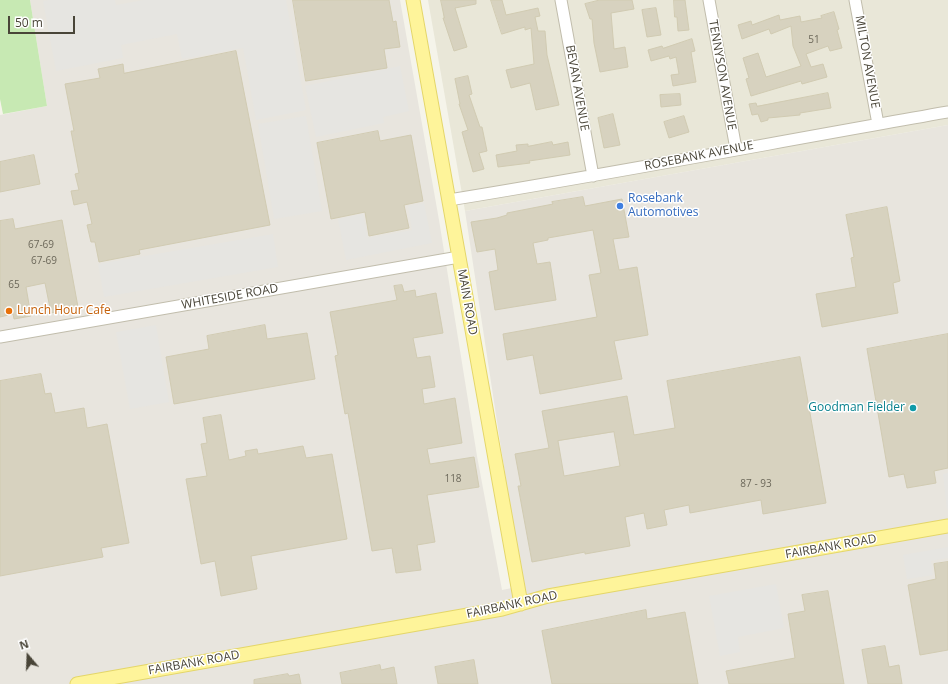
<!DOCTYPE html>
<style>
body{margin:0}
#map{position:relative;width:948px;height:684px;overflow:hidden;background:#f5f4ea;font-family:"Open Sans",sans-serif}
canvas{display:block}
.north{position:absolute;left:8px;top:636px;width:40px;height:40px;-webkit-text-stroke:3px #fff;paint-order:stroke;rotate:341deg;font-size:11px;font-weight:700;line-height:16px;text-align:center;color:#494538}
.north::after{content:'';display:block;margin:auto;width:14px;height:18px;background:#494538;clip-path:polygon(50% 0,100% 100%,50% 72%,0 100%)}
.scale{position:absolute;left:8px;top:16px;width:67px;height:18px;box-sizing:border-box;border:2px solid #494538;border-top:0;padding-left:5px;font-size:12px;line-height:14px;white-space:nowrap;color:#494538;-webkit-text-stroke:3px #fff;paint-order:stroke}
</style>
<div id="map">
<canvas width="948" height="684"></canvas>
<div class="north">N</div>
<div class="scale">50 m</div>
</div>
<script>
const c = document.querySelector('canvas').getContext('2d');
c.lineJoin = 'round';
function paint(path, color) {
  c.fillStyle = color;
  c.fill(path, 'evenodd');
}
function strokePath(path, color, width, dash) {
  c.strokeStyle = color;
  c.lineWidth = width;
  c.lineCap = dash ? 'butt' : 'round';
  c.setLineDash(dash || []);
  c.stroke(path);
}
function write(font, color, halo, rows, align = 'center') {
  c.font = font + ' "Open Sans",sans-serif';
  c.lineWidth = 3;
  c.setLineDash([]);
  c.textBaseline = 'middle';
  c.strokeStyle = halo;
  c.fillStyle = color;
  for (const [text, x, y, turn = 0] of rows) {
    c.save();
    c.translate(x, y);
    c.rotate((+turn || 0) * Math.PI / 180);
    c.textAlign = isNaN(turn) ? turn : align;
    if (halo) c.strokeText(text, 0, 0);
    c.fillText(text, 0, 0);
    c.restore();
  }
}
paint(new Path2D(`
 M428 0H948V125L465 211Z`), '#e9e7d8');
paint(new Path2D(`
 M30 0H400L439 220 477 456 502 590 522 586 465 211 948 125V684H0V115L47 106Z`), '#e8e5de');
paint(new Path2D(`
 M0 0H30L47 106 3 114 0 99Z`), '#c7e9b3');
paint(new Path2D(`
 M49 0H115L116 5 143 0H286L306 110 256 120 243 48 182 59 177 34 121 45 123 58 56 71 43 1Z
 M400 66 409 111 383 117 384 123 316 137 305 86Z
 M306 116 322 211 274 219 258 124Z
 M424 203 432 243 346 260 338 219 363 214 368 238 412 230 408 206Z
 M273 234 278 267 104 297 98 264Z
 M156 325 169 402 130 409 116 332Z
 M948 473V508L947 509 943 474Z
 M948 547V558L931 561 933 575 907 579 903 555Z
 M776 584 784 628 738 637 740 652 720 656 709 596Z`), '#e6e5e1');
const building = new Path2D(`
 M293 0H389L393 22 396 21 400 47 384 49 387 68 306 81Z
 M441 0H476V4L455 8 467 47 454 51 443 18H444Z
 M491 0H502L506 15 538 8 540 16 535 17 538 31H545L547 55 559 105 536 110 530 83 511 88 506 70 534 64 531 28 525 30V27L502 34Z
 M600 0H632L634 9 611 13 614 49 625 47 628 67 600 72 594 43 592 19H590L585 4Z
 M674 0H685L689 30 678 31 677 17H675Z
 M656 8 661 35 647 37 642 10Z
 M834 12 839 29 837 30 842 48 830 51 828 46 806 54 811 67 823 64 827 77 802 84 801 81 751 96 746 79 749 78 743 58 758 53 766 77 801 66 793 46 791 26 771 34 769 29 742 39 738 25 751 21 752 25 779 15 780 20 800 16 801 22 822 18 821 16Z
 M692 39 695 51 691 52 696 82 673 86 671 75 679 74 676 57 670 59 669 56 651 61 648 50 662 46 663 48Z
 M236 51 270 225 139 250 140 254 99 262 95 242H91L87 225 92 224 87 202 74 205 71 191 79 190 75 174 79 173 71 131H74L65 84 100 78 98 69 123 64 124 73Z
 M468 76 472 94 469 95 480 127H482L487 151 479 153 484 169 473 172 462 132 468 130 459 104H460L455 79Z
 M828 93 831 108 800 113V115L768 118V120L761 122 758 114 752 115 749 104 756 103 757 106Z
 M680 94 681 105 661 107 660 95Z
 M613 114 620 145 604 148 598 118Z
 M684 116 689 132 669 138 664 122Z
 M378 131 380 141 411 135 423 201 404 205 409 228 369 236 365 212 331 219 317 143Z
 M552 142 553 145 568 142 570 155 529 161 530 163 498 167 496 155 517 151 516 145 528 144V146Z
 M34 155 40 184 0 192V162Z
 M583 197 585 206 622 199 629 237 613 239 619 270 637 267 648 335 614 341 622 379 540 394 533 355 507 360 503 334 597 317 589 275 601 273 593 230 548 238V240L533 243 537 264 550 262 556 300 495 310 489 272 498 270 495 249 477 252 471 222 497 218 507 215V213L553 204 552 202Z
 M887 207 900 281 893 283 898 313 822 327 816 294 856 287 851 258 854 257 846 215Z
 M13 219 15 229 62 220 78 307 51 313 45 283 26 287 31 316 14 319 13 314 0 317V221Z
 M402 285 404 292 415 290 416 297 436 293 443 333 413 338 417 358 430 356 435 387 422 389 424 404 455 398 462 443 427 449 430 464 474 457 479 487 427 495 435 542 417 545 421 570 396 573 392 548 372 551 348 413 345 414 335 356 338 355 330 312 397 300 394 286Z
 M265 325 267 339 307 333 315 379 174 404 166 357 209 349 207 336Z
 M948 334V468L934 471 936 483 907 488 904 474 889 477 867 349Z
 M800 357 826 503 763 514 761 500 690 513 689 505 664 510 667 525 647 529 644 513 625 517 630 546 585 554V552L532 562 518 486H521L515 454 549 448 542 411 627 396 634 435 675 428 667 381ZM614 432 620 466 564 476 558 441Z
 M41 374 45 394 51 393 55 413 84 408 87 428 107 424 129 543 101 548 103 557 0 576V381Z
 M221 415 229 460 246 456 245 451 257 449 258 454 303 446 306 458 332 454 347 539 251 556 257 589 221 596 215 561 201 564 186 479 207 476 201 444 207 443 203 418Z
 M948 562V650L920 655 908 585 936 579 934 564Z
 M828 591 844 684H729L726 671 795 658 788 614 805 611 802 595Z
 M646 610 647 619 685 612 698 684H552L542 631Z
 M885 646 889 667 899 665 902 684H868L862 650Z
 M474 660 478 684H438L435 667Z
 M380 665 381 670 394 667 397 684H342L340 673Z
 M288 674 289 676 299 674 301 684H254V680Z`);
paint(building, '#d7d2bf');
strokePath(building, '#d1cbb2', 1);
const minor = new Path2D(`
 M561 0 593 176
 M709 0 736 149
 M855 0 878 124
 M449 200C616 173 782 141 948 112
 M0 337 459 257`);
const major = new Path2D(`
 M413 0 521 604
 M77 684 502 609 548 596 948 526`);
strokePath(minor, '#c1bdac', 13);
strokePath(major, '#e4d669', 15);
strokePath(minor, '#fff', 11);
strokePath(major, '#fef49a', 13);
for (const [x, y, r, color] of [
 [620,206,4,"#3f7fe0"],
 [9,311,4,"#e8710a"],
 [913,408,4,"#0f9aa8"]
]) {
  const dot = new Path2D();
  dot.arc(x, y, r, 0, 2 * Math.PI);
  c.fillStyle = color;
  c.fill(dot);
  strokePath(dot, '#fff', 1.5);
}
write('10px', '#6c685a', null, [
 ["51",814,40],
 ["67-69",41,245],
 ["67-69",44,261],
 ["65",14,285],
 ["118",453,479],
 ["87 - 93",756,484]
]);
write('12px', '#494538', '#fff', [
 ["MILTON AVENUE",867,62,80],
 ["TENNYSON AVENUE",722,75,80],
 ["BEVAN AVENUE",577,88,80],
 ["ROSEBANK AVENUE",699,156,-11],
 ["WHITESIDE ROAD",230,297,-10],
 ["MAIN ROAD",467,302,80],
 ["FAIRBANK ROAD",831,547,-10],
 ["FAIRBANK ROAD",512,605,-12],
 ["FAIRBANK ROAD",194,663,-10]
]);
write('12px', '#366cbe', '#fff', [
 ["Rosebank",628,199],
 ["Automotives",628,213]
], 'left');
write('12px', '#c56008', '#fff', [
 ["Lunch Hour Cafe",17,311]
], 'left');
write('12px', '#0d838f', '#fff', [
 ["Goodman Fielder",905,408]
], 'right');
</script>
